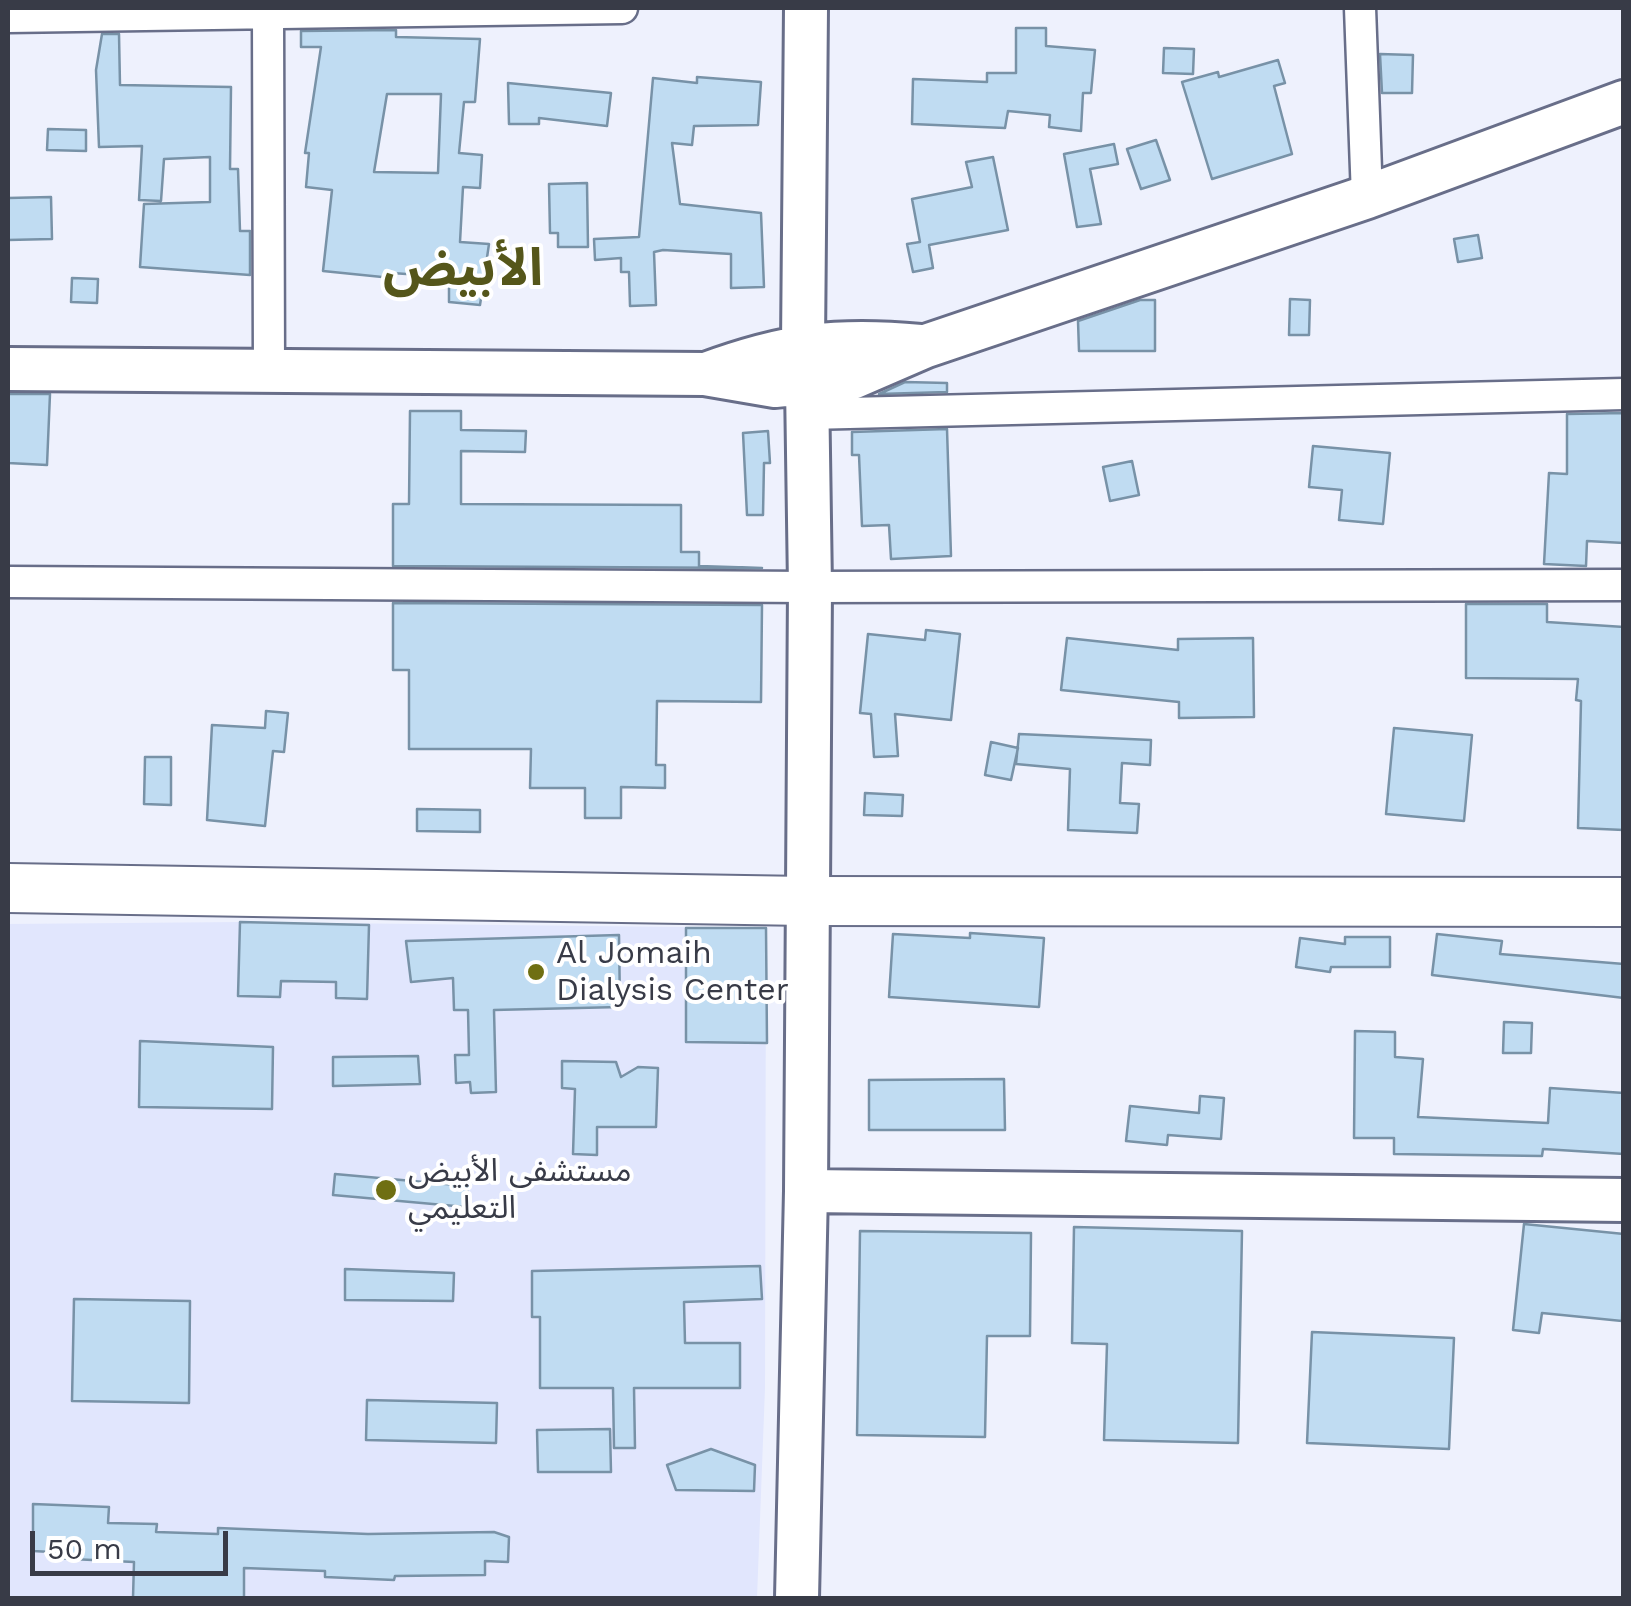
<!DOCTYPE html>
<meta charset="utf-8">
<style>
body{margin:0}
#map{position:relative;width:1631px;height:1606px;overflow:hidden;background:#eef1fd;font-family:"Work Sans",sans-serif}
canvas{display:block}
.frame{position:absolute;inset:0;border:10px solid #383b47;pointer-events:none}
.scale{position:absolute;left:30px;top:1531px;width:198px;height:45px;box-sizing:border-box;border:5px solid #383b47;border-top:0;padding-left:12px;font-size:30px;line-height:35px;white-space:nowrap;color:#383b47;-webkit-text-stroke:8px #fff;paint-order:stroke}
</style>
<div id="map">
<canvas width="1631" height="1606"></canvas>
<div class="frame"></div>
<div class="scale">50 m</div>
</div>
<script>
const c = document.querySelector('canvas').getContext('2d');
c.lineJoin = 'round';
function paint(path, color) {
  c.fillStyle = color;
  c.fill(path, 'evenodd');
}
function strokePath(path, color, width, dash) {
  c.strokeStyle = color;
  c.lineWidth = width;
  c.lineCap = dash ? 'butt' : 'round';
  c.setLineDash(dash || []);
  c.stroke(path);
}
function write(font, color, halo, rows, align = 'center') {
  c.font = font + ' "Work Sans","Noto Sans Arabic",sans-serif';
  c.lineWidth = 8;
  c.setLineDash([]);
  c.textBaseline = 'middle';
  c.strokeStyle = halo;
  c.fillStyle = color;
  for (const [text, x, y, turn = 0] of rows) {
    c.save();
    c.translate(x, y);
    c.rotate((+turn || 0) * Math.PI / 180);
    c.textAlign = isNaN(turn) ? turn : align;
    if (halo) c.strokeText(text, 0, 0);
    c.fillText(text, 0, 0);
    c.restore();
  }
}
paint(new Path2D(`
 M240 922 766 928 765 1388 757 1598H8V924Z`), '#e1e6fd');
const building = new Path2D(`
 M1016 28H1046V46L1095 50 1091 93H1083L1081 131 1049 127 1050 115 1008 111 1005 128 912 124 913 79 987 82V73H1016Z
 M396 30V37L480 39 475 102H464L459 153 482 155 480 188 463 187 460 242 489 244 480 305 449 302V277L392 273V278L323 271 332 190 306 187 309 153H305L321 47H301V31ZM387 94H441L438 173 374 172Z
 M102 34H119L120 85 231 87 230 169H238L240 231H250V275L140 267 144 204 210 202V157L164 159 161 201 139 200 142 146 99 147 96 70Z
 M1164 48 1194 49 1193 74 1163 73Z
 M1380 54 1413 55 1412 93H1382Z
 M1278 60 1285 83 1274 86 1292 154 1212 179 1182 82 1218 72 1219 77Z
 M697 77 761 82 758 125 694 126 692 145 672 143 680 204 761 213 764 287 731 288V254L663 250 654 252 656 305 630 306 629 272H621V258L595 260 594 239 639 237 653 78 697 83Z
 M508 83 611 93 607 126 539 118V124H509Z
 M48 129 86 130V151L47 150Z
 M1156 140 1170 180 1141 189 1127 149Z
 M1114 144 1118 164 1090 169 1101 224 1077 227 1064 154Z
 M993 157 1008 230 929 245 933 268 913 272 907 244 920 242 912 199 972 187 966 162Z
 M587 183 588 247H558V233H550L549 184Z
 M51 197 52 239 8 240V198Z
 M1478 235 1482 258 1458 262 1454 239Z
 M72 278 98 279 97 303 71 302Z
 M1290 299 1310 300 1309 335H1289Z
 M1140 300H1155V351H1079L1078 321Z
 M905 382 947 383V392L879 394Z
 M8 394H50L47 465 8 463Z
 M410 411H461V430L526 431 525 452 461 451V504L681 505V552H699V566L762 568 393 566V504H409Z
 M1624 413V543L1587 541 1586 566 1544 564 1549 473 1567 474V414Z
 M947 429 951 556 891 559 889 525 862 526 859 455H852V432Z
 M768 431 770 463H764L763 515H747L743 433Z
 M1313 446 1390 453 1383 524 1339 520 1342 490 1309 487Z
 M1132 461 1139 495 1110 501 1103 467Z
 M393 603 762 605 761 702 657 701 656 765H665V788L621 787V818H585V788H530L531 749H409V670H393Z
 M1466 604H1547V622L1624 627V830L1578 828 1581 701 1576 700 1578 679 1466 678Z
 M926 630 960 634 951 720 895 714 898 756 874 757 871 714 860 713 868 634 925 640Z
 M1067 638 1178 650V639L1253 638 1254 717 1179 718V702L1061 690Z
 M266 711 288 713 284 752 273 751 265 826 207 820 212 725 265 728Z
 M1394 728 1472 735 1464 821 1386 814Z
 M1019 734 1151 740 1150 765 1122 763 1120 803 1139 804 1137 833 1068 830 1070 769 1016 764Z
 M991 742 1018 748 1011 780 985 775Z
 M145 757H171V805L144 804Z
 M865 793 903 795 902 816 864 815Z
 M417 809 480 810V832L417 831Z
 M240 922 369 925 367 999 336 998V982L281 981 280 997 238 996Z
 M686 928H766L767 1043 686 1042Z
 M970 933 1044 938 1039 1007 889 997 893 934 970 938Z
 M1437 934 1502 941 1500 954 1624 964V998L1432 975Z
 M619 935 620 1007 494 1010 496 1092 471 1093 470 1082 456 1083 455 1055H469L468 1010H454L453 978 411 982 406 941Z
 M1345 937H1390V967H1331L1330 972 1296 967 1300 938 1345 944Z
 M1504 1022 1532 1023 1531 1053H1503Z
 M1355 1031 1395 1032V1057L1423 1059 1418 1117 1548 1123 1550 1088 1624 1093V1154L1543 1149 1542 1156 1394 1154V1138H1354Z
 M140 1041 273 1047 272 1109 139 1107Z
 M418 1056 420 1084 333 1086V1057Z
 M562 1061 616 1062 621 1077 638 1067 658 1068 656 1127H597V1155L573 1154 575 1089 562 1088Z
 M1004 1079 1005 1130H869V1080Z
 M1200 1096 1224 1098 1221 1139 1168 1135 1167 1145 1126 1141 1130 1106 1199 1113Z
 M335 1174 468 1186 466 1207 333 1195Z
 M1524 1224 1624 1234 1622 1321 1542 1313 1539 1333 1513 1330Z
 M1074 1227 1242 1231 1238 1443 1104 1440 1107 1344 1072 1343Z
 M860 1231 1031 1233 1030 1336H987L985 1437 857 1435Z
 M760 1266 762 1299 684 1302 685 1343H740V1388H634L635 1448H614L613 1388H540V1317H532V1271Z
 M345 1269 454 1273 453 1301 345 1300Z
 M74 1299 190 1301 189 1403 72 1401Z
 M1312 1332 1454 1338 1449 1449 1307 1443Z
 M367 1400 497 1403 496 1443 366 1440Z
 M610 1429 611 1472H538L537 1430Z
 M711 1449 755 1465 754 1491 676 1490 667 1465Z
 M33 1504 109 1507 108 1523 157 1524 156 1532 218 1534V1528L368 1534 494 1532 509 1537 508 1562 485 1561V1575L395 1576 394 1580 325 1577V1571L244 1568V1598H133L134 1562 51 1558V1552L33 1551Z`);
paint(building, '#c0dcf2');
strokePath(building, '#7892a7', 2.5);
const street = new Path2D(`
 M1360 8 1367 197
 M268 13 269 371
 M8 17 622 8
 M808 414 1624 394
 M8 582 810 587 1624 585`);
const secondary = new Path2D(`
 M803 344 806 8
 M8 369 705 374 775 386 852 378 926 346 1367 197 1624 102
 M706 374C785 345 836 338 920 346
 M806 1191 1624 1200
 M797 1598 806 1191 810 587 807 385`);
const primary = new Path2D(`
 M8 888 806 901 1624 902`);
strokePath(street, '#686e89', 35);
strokePath(secondary, '#686e89', 48);
strokePath(primary, '#686e89', 52);
strokePath(street, '#fff', 30);
strokePath(secondary, '#fff', 42);
strokePath(primary, '#fff', 48);
for (const [x, y, r, color] of [
 [536,972,10,"#6f6f12"],
 [386,1190,12,"#6f6f12"]
]) {
  const dot = new Path2D();
  dot.arc(x, y, r, 0, 2 * Math.PI);
  c.fillStyle = color;
  c.fill(dot);
  strokePath(dot, '#fff', 4);
}
write('32px', '#383b47', '#fff', [
 ["Al Jomaih",556,954],
 ["Dialysis Center",556,991],
 ["مستشفى الأبيض",408,1172],
 ["التعليمي",408,1209]
], 'left');
write('bold 52px', '#55561a', '#fff', [
 ["الأبيض",463,270]
]);
</script>
